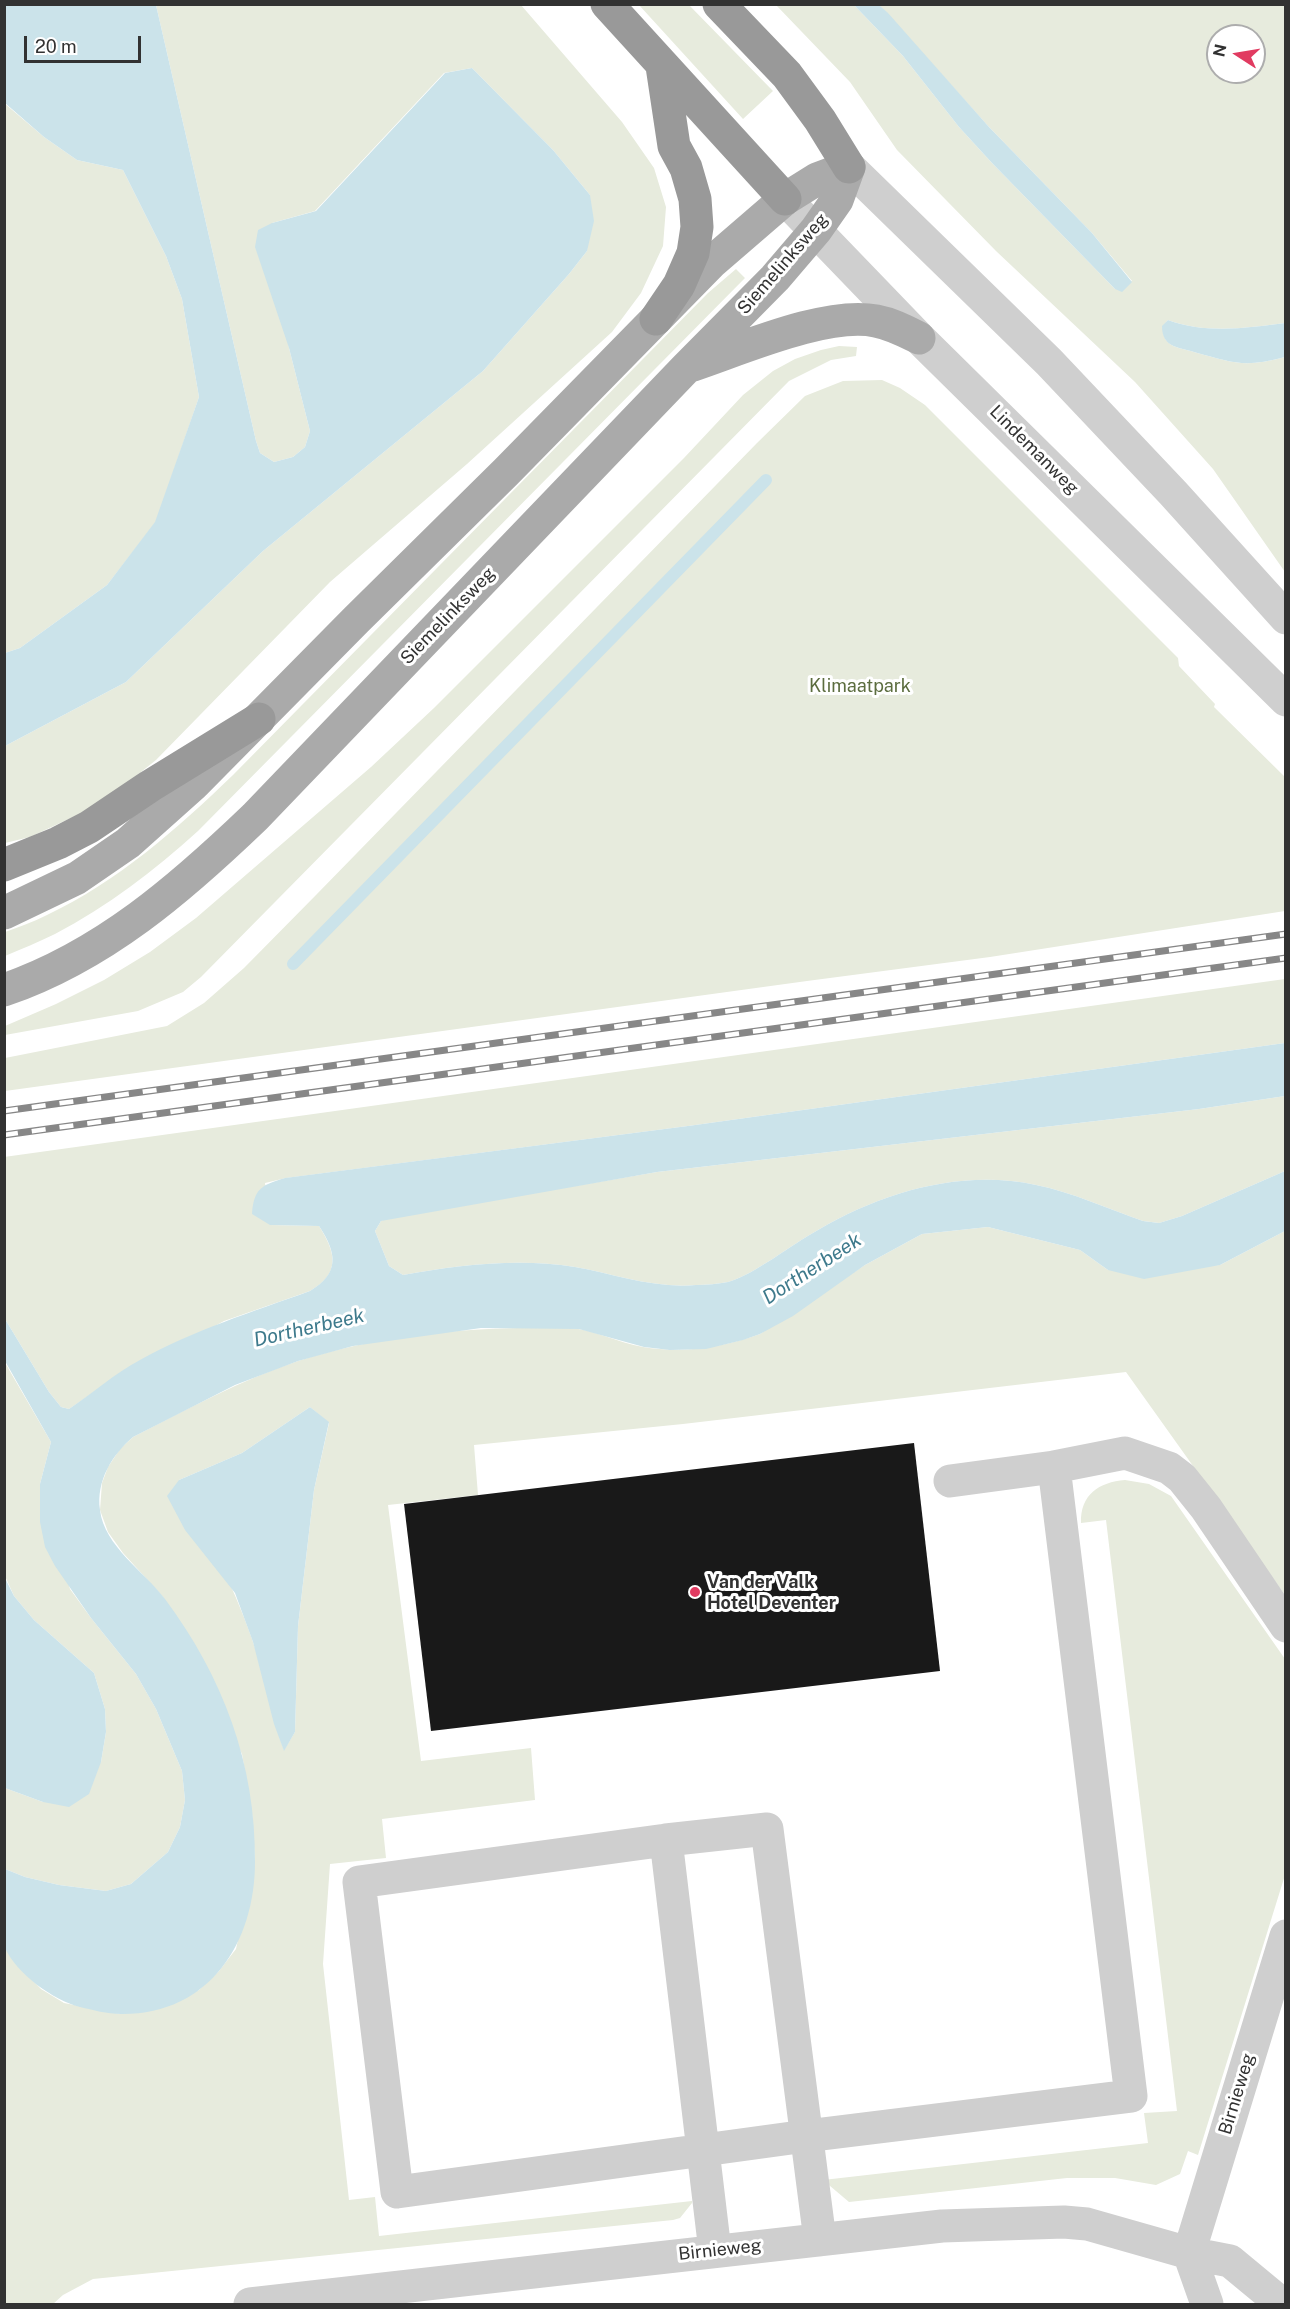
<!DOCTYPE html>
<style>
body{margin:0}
#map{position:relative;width:1290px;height:2309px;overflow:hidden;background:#fff;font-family:"Public Sans",sans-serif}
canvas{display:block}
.frame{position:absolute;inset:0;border:6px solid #323232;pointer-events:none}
.north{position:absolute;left:1206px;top:24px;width:60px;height:60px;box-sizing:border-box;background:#fff;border:2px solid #adadad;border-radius:50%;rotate:282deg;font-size:16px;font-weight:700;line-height:24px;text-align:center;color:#323232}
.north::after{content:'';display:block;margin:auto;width:21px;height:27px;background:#e13b61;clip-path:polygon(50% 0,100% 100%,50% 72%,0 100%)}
.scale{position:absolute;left:24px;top:36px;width:117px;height:27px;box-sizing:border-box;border:3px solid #323232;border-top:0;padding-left:8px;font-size:18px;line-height:21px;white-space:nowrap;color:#323232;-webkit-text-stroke:4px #fff;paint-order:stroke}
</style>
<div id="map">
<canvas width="1290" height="2309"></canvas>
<div class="frame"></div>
<div class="north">N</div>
<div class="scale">20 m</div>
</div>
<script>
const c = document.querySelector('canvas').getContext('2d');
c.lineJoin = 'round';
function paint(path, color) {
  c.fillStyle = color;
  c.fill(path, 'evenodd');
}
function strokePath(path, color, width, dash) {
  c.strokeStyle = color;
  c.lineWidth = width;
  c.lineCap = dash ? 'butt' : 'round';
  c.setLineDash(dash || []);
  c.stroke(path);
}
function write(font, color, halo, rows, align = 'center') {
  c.font = font + ' "Public Sans",sans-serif';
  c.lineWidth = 6;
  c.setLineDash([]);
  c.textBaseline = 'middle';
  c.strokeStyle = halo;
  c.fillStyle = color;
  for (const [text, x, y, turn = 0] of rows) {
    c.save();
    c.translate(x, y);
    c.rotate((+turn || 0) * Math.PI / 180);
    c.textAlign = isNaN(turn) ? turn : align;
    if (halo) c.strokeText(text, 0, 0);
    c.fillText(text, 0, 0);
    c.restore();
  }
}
paint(new Path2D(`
 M156 5H521L622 122 654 168 666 207 663 246 641 293 612 332 467 464 330 582 156 760 101 804 30 837 5 843V746L126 682 263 551 483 371 569 274 587 251 590 195 553 150 472 68 444 73 315 211 272 223 289 348 310 431 305 447 293 457 274 462 260 453 256 441Z
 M639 5H689L773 91 743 119Z
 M776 5H854L903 56 959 127 992 163 1115 289 1132 281 1092 233 989 127 879 5H1285V323C1248 328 1204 334 1168 320L1163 326C1162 347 1177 347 1194 352 1234 363 1244 368 1285 357V572L1213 469 1135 382 996 251 897 150 850 82ZM1218 36H1254V72H1218Z
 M4 103 44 137 77 160 123 170 166 256 182 299 199 397 156 522 107 585 20 648 5 653Z
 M736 269 745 278 198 831C154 871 108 906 55 934 39 942 21 949 5 956V932C19 927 33 922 47 915 117 882 177 829 233 775L708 293Z
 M839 346 857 347 856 356 831 360 789 381 201 977 183 992 138 1011 5 1035V1026L56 1004 104 980 150 952 196 918 371 767 434 708 684 458 743 395 773 371 795 359 821 350Z
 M882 380 900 388 925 405 1178 658 1179 666 1215 704 1214 707 1285 777V911L990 957 807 981 5 1091V1058L167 1026 204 1003 244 968 316 895 757 443 805 396 843 381Z
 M1285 979V1043L688 1126 286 1178 265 1183 270 1225 319 1226C336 1253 341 1273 310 1291L224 1321 94 1392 69 1409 61 1407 49 1392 5 1319 4 1157Z
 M1285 1096V1171L1182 1216 1159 1223 1143 1221C1108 1209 1072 1192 1036 1185 961 1169 883 1192 818 1230 794 1243 752 1276 728 1282 718 1284 706 1285 696 1285 655 1289 615 1274 575 1267 518 1258 459 1265 403 1275L389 1266 375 1231 381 1221 388 1218 657 1172 1199 1109Z
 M988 1227 1080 1250 1108 1270 1220 1265 1285 1231V1595L1126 1372 683 1424 474 1445 478 1495 388 1505 421 1761 531 1748 535 1800 382 1819 386 1858 330 1864 323 1964 349 2200 375 2197 379 2236 692 2201V2203L680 2218 673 2220 93 2279 63 2295 53 2304H5L4 1947 18 1965 41 1989 64 2003 120 2014 158 2008 199 1990 219 1971 236 1949 255 1862 252 1813 242 1754 163 1597 123 1553 108 1532 100 1510 102 1483 108 1467 120 1449 133 1437C187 1409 241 1380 298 1361 385 1333 478 1326 569 1328 594 1329 618 1343 643 1347 683 1354 723 1347 760 1334L865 1265 922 1234ZM310 1407 329 1423 314 1490 298 1626 295 1732 284 1750C270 1714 265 1675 252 1639 233 1584 205 1532 179 1480L242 1453Z
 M4 1361 51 1442 40 1484 70 1589 91 1618 136 1674 156 1709 182 1771 185 1800 180 1827 168 1852 131 1884 106 1891 59 1885 25 1877 5 1869V1788L43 1802 101 1762 106 1732 105 1709 94 1673 34 1620 14 1596 5 1576Z
 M1125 1480 1149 1484 1171 1496 1285 1659V1875L1198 2155 1188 2151 1180 2174 1156 2185 1115 2178H1067L849 2202 823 2180 1148 2143 1144 2113 1177 2111 1106 1520 1081 1523C1080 1495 1099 1482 1125 1480Z`), '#e7ebdd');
paint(new Path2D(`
 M5 4 156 5 256 441 260 453 274 462 293 457 305 447 310 431 289 348 255 247 258 230 272 223 316 211 445 73 472 68 553 150 590 195 594 221 587 251 569 274 483 371 263 551 126 682 5 746V653L20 648 107 585 155 522 199 397 182 299 166 256 123 170 77 160 44 137 5 103Z
 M854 5H879L888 13 989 127 1092 233 1132 282 1122 292 1115 289 992 163 959 127 903 56Z
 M1168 320C1204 334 1248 328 1285 323V357C1244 368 1234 363 1194 352 1177 347 1162 347 1162 326Z
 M1285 1043V1096L1199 1109 657 1172 381 1221 375 1231 389 1266 403 1275C459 1265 518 1258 575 1267 615 1274 655 1289 696 1285 706 1285 718 1284 728 1282 752 1276 794 1243 818 1230 883 1192 961 1169 1036 1185 1072 1192 1108 1209 1143 1221L1159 1223 1182 1216 1285 1171V1231L1220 1265 1144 1279 1108 1270 1080 1250 988 1227 922 1234 865 1265 793 1316 760 1334 743 1340 706 1349 670 1350 644 1347 579 1329 481 1328 353 1346 298 1361 235 1385 133 1437C112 1455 96 1481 100 1510 104 1546 145 1572 165 1599 223 1677 256 1764 255 1862 255 1943 209 2015 121 2014 107 2014 93 2010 80 2007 53 2000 17 1974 5 1948 2 1939 4 1883 5 1869L25 1877 59 1885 106 1891 131 1884 168 1852 180 1827 185 1800 182 1771 156 1709 136 1674 91 1618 55 1566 45 1547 40 1522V1484L51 1442 5 1361V1319L49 1392 61 1407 69 1409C93 1393 115 1373 140 1360 194 1330 252 1312 310 1291 340 1273 337 1253 319 1226L270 1225 252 1214C254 1188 262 1185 285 1178L688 1126Z
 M310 1407 329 1422 314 1490 298 1626 295 1732 284 1751 274 1724 253 1642 235 1593 185 1530 167 1496 179 1480 242 1453Z
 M4 1576 14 1596 34 1620 94 1673 105 1709 106 1732 101 1762 89 1794 69 1807 43 1802 5 1788Z`), '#cbe3ea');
strokePath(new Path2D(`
 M293 964 766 480`), '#cbe3ea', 12);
paint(new Path2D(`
 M914 1443 940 1671 431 1731 404 1504Z`), '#191919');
strokePath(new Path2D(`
 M849 167 1049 362 1173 493 1286 618
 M785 199 919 338 1286 700
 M950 1481 1054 1467
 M666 1840 359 1882 397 2192 806 2136 1131 2096 1054 1467 1125 1453 1169 1468 1182 1478 1206 1508 1286 1626
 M715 2251 666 1840 767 1829 820 2240
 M250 2304 942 2226 1064 2222 1087 2224 1189 2253 1230 2261 1282 2304
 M1207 2304 1189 2253 1286 1936`), '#cfcfcf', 33);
strokePath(new Path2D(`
 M693 365C741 349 827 311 876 321 892 324 905 331 919 338
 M4 913 77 878 128 843 194 784 356 620 506 472 712 262 785 199 817 179 849 167
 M4 990C103 956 181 888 255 817L686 368 775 278 816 230 837 200 849 167`), '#aaa', 33);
strokePath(new Path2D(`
 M607 4 785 199
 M719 4 787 75 820 120 849 167
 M656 319 679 285 693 253 697 227 695 199 686 168 674 146 662 66
 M4 865 58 843 89 827 150 786 259 719`), '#999', 33);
const rail = new Path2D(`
 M4 1111 1286 934
 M4 1135 1286 958`);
strokePath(rail, '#878787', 7);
strokePath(rail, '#fff', 4.5, [14]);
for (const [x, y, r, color] of [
 [695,1592,6,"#e13b61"]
]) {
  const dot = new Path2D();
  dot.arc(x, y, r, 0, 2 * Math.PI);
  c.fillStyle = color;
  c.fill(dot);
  strokePath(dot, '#fff', 2);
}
write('18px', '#323232', '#fff', [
 ["Siemelinksweg",783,264,-49],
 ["Lindemanweg",1034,450,45],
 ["Siemelinksweg",448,616,-46],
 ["Birnieweg",1237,2094,-73],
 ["Birnieweg",720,2250,-6]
]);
write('18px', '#5c6d3f', '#fff', [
 ["Klimaatpark",860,686]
]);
write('bold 18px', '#323232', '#fff', [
 ["Van der Valk",707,1582],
 ["Hotel Deventer",707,1603]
], 'left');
write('italic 20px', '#3e7a8c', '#fff', [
 ["Dortherbeek",812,1269,-33],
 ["Dortherbeek",309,1328,-13]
]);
</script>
